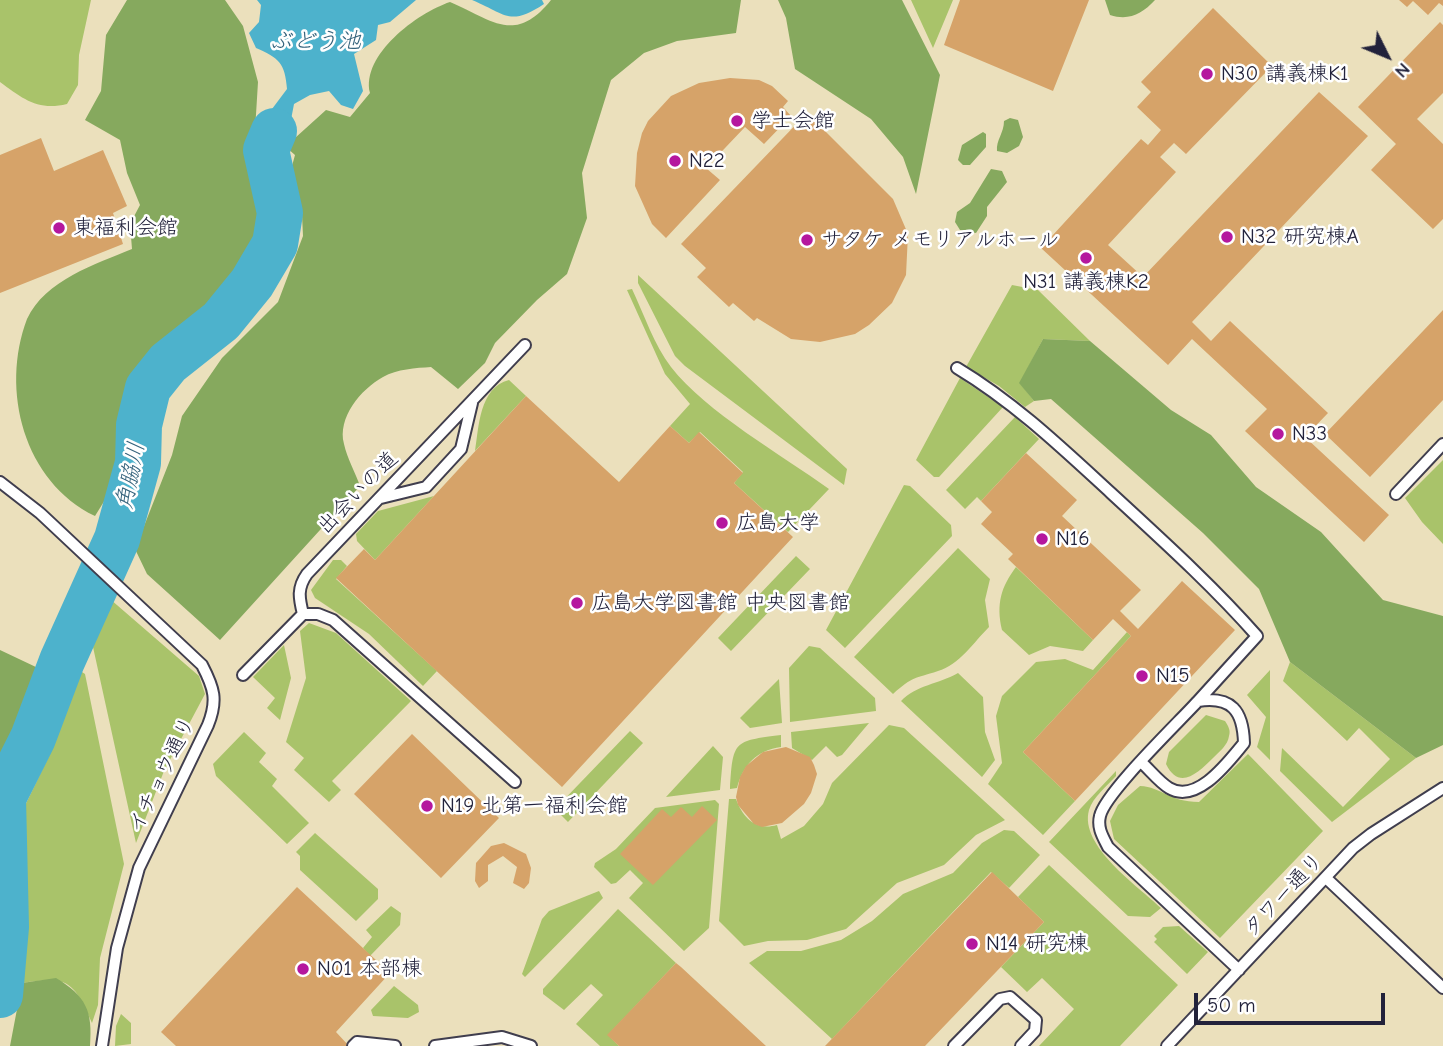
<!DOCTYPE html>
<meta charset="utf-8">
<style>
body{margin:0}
#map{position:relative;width:1443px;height:1046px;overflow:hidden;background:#ebe0bc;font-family:"Comic Neue",sans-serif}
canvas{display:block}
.north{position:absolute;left:1352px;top:21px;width:70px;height:70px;-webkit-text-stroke:5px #fff;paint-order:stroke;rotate:133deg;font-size:19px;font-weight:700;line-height:28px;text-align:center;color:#22223b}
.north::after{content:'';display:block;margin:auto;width:24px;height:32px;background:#22223b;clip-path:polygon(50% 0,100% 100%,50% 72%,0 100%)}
.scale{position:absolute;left:1194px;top:993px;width:191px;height:32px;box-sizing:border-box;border:4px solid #22223b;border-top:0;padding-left:9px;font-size:21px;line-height:24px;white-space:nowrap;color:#22223b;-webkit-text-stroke:5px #fff;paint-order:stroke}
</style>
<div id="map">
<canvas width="1443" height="1046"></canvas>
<div class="north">N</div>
<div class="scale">50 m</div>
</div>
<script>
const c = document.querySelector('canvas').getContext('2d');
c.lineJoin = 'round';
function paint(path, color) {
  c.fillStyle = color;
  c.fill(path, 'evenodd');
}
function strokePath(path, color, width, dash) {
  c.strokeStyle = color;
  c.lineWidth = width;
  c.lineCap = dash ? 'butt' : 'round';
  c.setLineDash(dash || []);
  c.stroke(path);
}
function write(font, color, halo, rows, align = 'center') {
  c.font = font + ' "Comic Neue","Klee One",sans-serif';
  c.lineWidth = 5;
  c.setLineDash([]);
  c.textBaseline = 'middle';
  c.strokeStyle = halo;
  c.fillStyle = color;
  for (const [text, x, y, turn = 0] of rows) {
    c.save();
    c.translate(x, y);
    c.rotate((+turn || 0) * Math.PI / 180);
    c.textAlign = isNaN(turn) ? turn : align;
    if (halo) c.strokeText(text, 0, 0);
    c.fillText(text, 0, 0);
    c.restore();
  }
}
paint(new Path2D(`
 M0 0H91L79 55 78 85 67 104C38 111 23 99 0 82Z
 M911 0H953L933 48Z
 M638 275 847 469 844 485 685 366 675 356 638 283Z
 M1012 285 1038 290 1090 341 1043 339 1020 383 1034 401 1025 407 999 386 966 367Z
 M632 289C644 314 654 345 671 367 706 412 782 455 829 489L788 532 734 483 743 472 700 432 689 443 670 426 690 404 665 374 627 290Z
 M960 378 1003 407 939 477H934L916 460Z
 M509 380 526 396 475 451C479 427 479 388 509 380Z
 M1015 417 1039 439 981 501 977 497 965 509 946 490Z
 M1443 460V544L1422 522 1405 498Z
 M904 485 910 486 951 525 952 536 845 648 826 630Z
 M434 496 375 560 357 541 356 534 378 511Z
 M958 548 990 579 985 600 989 627C974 642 959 665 938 671 914 679 913 676 893 694L854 657Z
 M796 556 810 569 731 651 718 638Z
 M333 560H341L347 566 336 579 437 671 423 686 369 634 315 598 311 590Z
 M1016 567 1093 640 1083 651 1050 646 1029 655 1002 630C996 604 1001 587 1016 567Z
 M110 599 199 676 205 694 164 771 136 843 93 647Z
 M309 623 336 633 411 701 332 781 341 790 329 802 294 770 304 758 286 742 306 678 300 631Z
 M1127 632 1131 636 1023 752 1075 801 1043 835 988 784 1002 763 996 716 1002 696 1036 662 1065 659 1093 670Z
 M284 645 291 678 280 720 267 708 275 698 253 677Z
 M809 646 820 648 875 698 876 711 790 722 789 668Z
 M1290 662 1416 758 1332 822 1280 771 1282 748 1343 807 1390 759 1359 728 1347 741 1283 681Z
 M76 668 85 674 124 864 100 958 98 1005 92 1023C73 980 68 976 22 983L9 923 15 826 50 754Z
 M1270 670V760L1257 747 1266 717 1247 695Z
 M958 673 983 697 985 732 995 760 982 777 901 701C916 685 939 684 958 673Z
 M779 679 782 723 750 728 740 718Z
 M1206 715 1225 721C1228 726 1231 730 1229 736 1228 745 1219 752 1213 758 1198 773 1179 791 1166 764L1169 752Z
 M869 723 842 755 837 757 826 746 812 760 792 748 791 732Z
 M889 725 904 728 1005 820 976 835 944 865 897 883 846 929 807 940 768 941 744 946 719 921 729 799H736C743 818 756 831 777 825L781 839 804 826 823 804 832 783Z
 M630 731 643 743 568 822 555 809Z
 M244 732 266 753 259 762 277 779 272 786 309 823 287 844 216 776 213 764Z
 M781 735V747C757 750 743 765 737 788L730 789C733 741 733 741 781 735Z
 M713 746 723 757 720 790 666 797Z
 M1248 754 1323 831 1220 938 1114 839 1110 821 1118 805 1140 786C1162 787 1169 802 1199 802Z
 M1116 771V776C1107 786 1093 797 1089 810 1079 846 1138 886 1161 908L1150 917 1128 916 1049 842Z
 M715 800 719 804 709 928 684 951 629 898 643 883 630 870 616 883 611 884 594 867 595 863 616 849 655 808Z
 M1004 830 1014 831 1040 855 1009 888 991 872 832 1039 749 963 767 951H801L841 940 872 921 903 894 953 873 982 843Z
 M315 833 378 889V899L356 921 300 870V856L296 852Z
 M1049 865 1178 985 1120 1046H1039L1074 1009 1042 978 1027 992 1001 967 1044 922 1018 897Z
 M599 891 603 898 525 977 522 974 542 919 549 911Z
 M391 906 401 913 400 925 370 956 363 948 372 937 366 930Z
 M618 909 676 963 608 1035 619 1046H600L576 1024 603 995 591 984 564 1010 543 994V989Z
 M1179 926 1208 952 1187 974 1154 942 1157 939 1154 936 1163 927Z
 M394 986 418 1005 419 1012 408 1018 373 1016 371 1010Z
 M121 1014 131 1023V1044L115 1046 116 1026Z`), '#a9c36a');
paint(new Path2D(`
 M127 0H225L243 26 258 82 254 147 270 221 259 250 221 302 166 344 136 383 124 427 126 453 121 474 95 516C24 482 0 390 27 319 45 280 96 264 132 249L130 224 140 205 127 173 120 140 85 120 101 91 106 35Z
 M551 0H741L736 33 677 41 644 53 611 80 582 173 587 218 567 274 537 300 495 343 485 363 458 389 431 367C416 368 397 369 383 377 361 389 337 418 344 444 347 458 355 472 360 486L220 640 147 574 135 549 172 455 182 416 222 358 278 302 303 236 302 215 284 195 295 155 287 148 295 138 326 110 350 117 370 93C361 55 417 13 450 2 492 20 515 45 551 0Z
 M778 0H902L940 75 916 194 903 157 871 119 795 69 786 18Z
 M1105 0H1155C1142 14 1129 21 1110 15Z
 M1010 118 1018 120 1023 137 1019 146 1007 153 997 151C996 140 1004 133 1004 121Z
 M983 132 986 134V147L970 165H963L958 160 962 145Z
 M991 169 1002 171 1007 182 987 207V216L976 233 960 230 955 222 957 212 970 203Z
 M1043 339 1090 341 1171 410 1211 435 1256 487 1321 532 1383 600 1443 616V745L1416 758 1290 662 1259 589 1203 533 1051 399 1034 401 1019 383Z
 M0 650 38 668 28 716 0 762Z
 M56 978C86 996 93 1011 90 1046H10L22 983Z`), '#86a95e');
paint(new Path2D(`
 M257 0H416L390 22 378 25 376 40 354 54 363 91 353 109 341 105 329 91 310 95 294 104 290 125 278 144 286 170 275 190 257 175 245 145 287 89C285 63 279 58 256 48L249 33 259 22 261 5Z
 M472 0H542L544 4C509 27 506 14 472 0Z`), '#4db2cc');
strokePath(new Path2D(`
 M0 995 6 927 3 798 33 738 62 661 117 539 138 463 139 425 148 388 168 363 221 321 252 283 275 244 280 213 266 150 274 131`), '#4db2cc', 46);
paint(new Path2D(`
 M960 0H1089L1053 91 944 45Z
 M1399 0H1443V6L1439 3 1428 15 1413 1 1407 7Z
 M1213 8 1272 66 1186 154 1174 143 1160 157 1176 172 1108 245 1143 277 1319 92 1368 136 1192 322 1211 341 1230 321 1328 413 1305 437 1389 515 1364 542 1245 431 1267 409 1192 339 1168 365 1041 248 1141 139 1148 145 1161 130 1137 107 1151 92 1141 82Z
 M1440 22 1443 25V93L1417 119 1443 144V219L1433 229 1371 170 1396 144 1358 107Z
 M730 78 759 80 772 86 788 101 783 107 791 116 764 144 745 127 706 168 720 180 666 238 652 224 635 186 637 153 642 133 648 121 671 96 699 83Z
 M807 113 893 199 908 234 906 275 892 303 869 325 855 334 820 342 791 339 757 318 754 321 733 303 729 307 697 277 706 268 681 244Z
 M41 138 54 171 103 150 127 206 113 213 123 244 0 293V155Z
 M1443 310V400L1370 477 1325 434Z
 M526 396 619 482 670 426 689 443 699 432 743 473 734 483 793 537 562 787 336 578 364 549 375 560Z
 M1026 453 1077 500 1062 516 1141 590 1120 611 1138 629 1182 581 1235 630 1075 801 1023 752 1131 636 1113 619 1093 640 1008 559 1013 554 981 524 992 512 981 501Z
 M412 734 499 818 441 878 354 794Z
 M786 747 810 757 814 765 817 774 811 793 804 804 782 823 762 827 754 824 738 805 736 797 740 777 746 766 763 752Z
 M702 806 717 820 653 885 620 854 662 809 671 817 681 807 692 817Z
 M504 843 526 854 531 868 529 883 524 889 513 883 517 867 503 856 488 865V881L479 888 475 881 476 863 491 846Z
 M992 872 1044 922 925 1046H825Z
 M297 887 390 973 336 1032 349 1046H176L161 1032Z
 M676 963 681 967 766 1046H619L607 1035Z`), '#d6a369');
const lane = new Path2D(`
 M957 368C1015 403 1062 448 1111 493 1162 540 1212 585 1257 636L1198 701
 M0 482 40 513 202 665C214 688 218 700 208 725L139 868 117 948 102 1046
 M1396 494 1443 444
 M381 498 426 487 461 449 472 403
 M303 614H318L333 620 515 782
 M243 675 303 614C299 598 297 588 307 574L525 345
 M1141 762C1150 770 1159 782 1169 788 1197 805 1229 761 1244 743 1243 711 1232 696 1198 701 1178 723 1105 793 1100 816 1097 828 1103 837 1108 847L1239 970
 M1326 878 1443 988
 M353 1046 357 1042 395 1046
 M435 1046 502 1037 531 1046
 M954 1046 1000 999 1010 997 1036 1020 1035 1031 1021 1046
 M1167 1046 1353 848 1371 834 1443 788`);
strokePath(lane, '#403e4e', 14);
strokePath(lane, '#fff', 10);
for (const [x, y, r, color] of [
 [1207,74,7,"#b5179e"],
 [737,121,7,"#b5179e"],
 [675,161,7,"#b5179e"],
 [59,228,7,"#b5179e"],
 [1227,237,7,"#b5179e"],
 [807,240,7,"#b5179e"],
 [1086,258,7,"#b5179e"],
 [1278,434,7,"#b5179e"],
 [722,523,7,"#b5179e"],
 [1042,539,7,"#b5179e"],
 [577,603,7,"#b5179e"],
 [1142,676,7,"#b5179e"],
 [427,806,7,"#b5179e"],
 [972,944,7,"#b5179e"],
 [303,969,7,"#b5179e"]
]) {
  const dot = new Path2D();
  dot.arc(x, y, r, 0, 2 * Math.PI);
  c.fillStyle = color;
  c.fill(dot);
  strokePath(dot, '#fff', 2.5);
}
write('21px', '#22223b', '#fff', [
 ["N30 講義棟K1",1221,74],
 ["学士会館",751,121],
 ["N22",689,161],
 ["東福利会館",73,228],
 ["N32 研究棟A",1241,237],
 ["サタケ メモリアルホール",821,240],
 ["N31 講義棟K2",1086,282,"center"],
 ["N33",1292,434],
 ["広島大学",736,523],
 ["N16",1056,539],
 ["広島大学図書館 中央図書館",591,603],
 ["N15",1156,676],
 ["N19 北第一福利会館",441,806],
 ["N14 研究棟",986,944],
 ["N01 本部棟",317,969]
], 'left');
write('21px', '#22223b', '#fff', [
 ["出会いの道",358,493,-46],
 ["イチョウ通り",162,775,-64],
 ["タワー通り",1284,895,-47]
]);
write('italic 23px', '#35637c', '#fff', [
 ["ぶどう池",315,41],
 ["角脇川",131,476,-79]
]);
</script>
